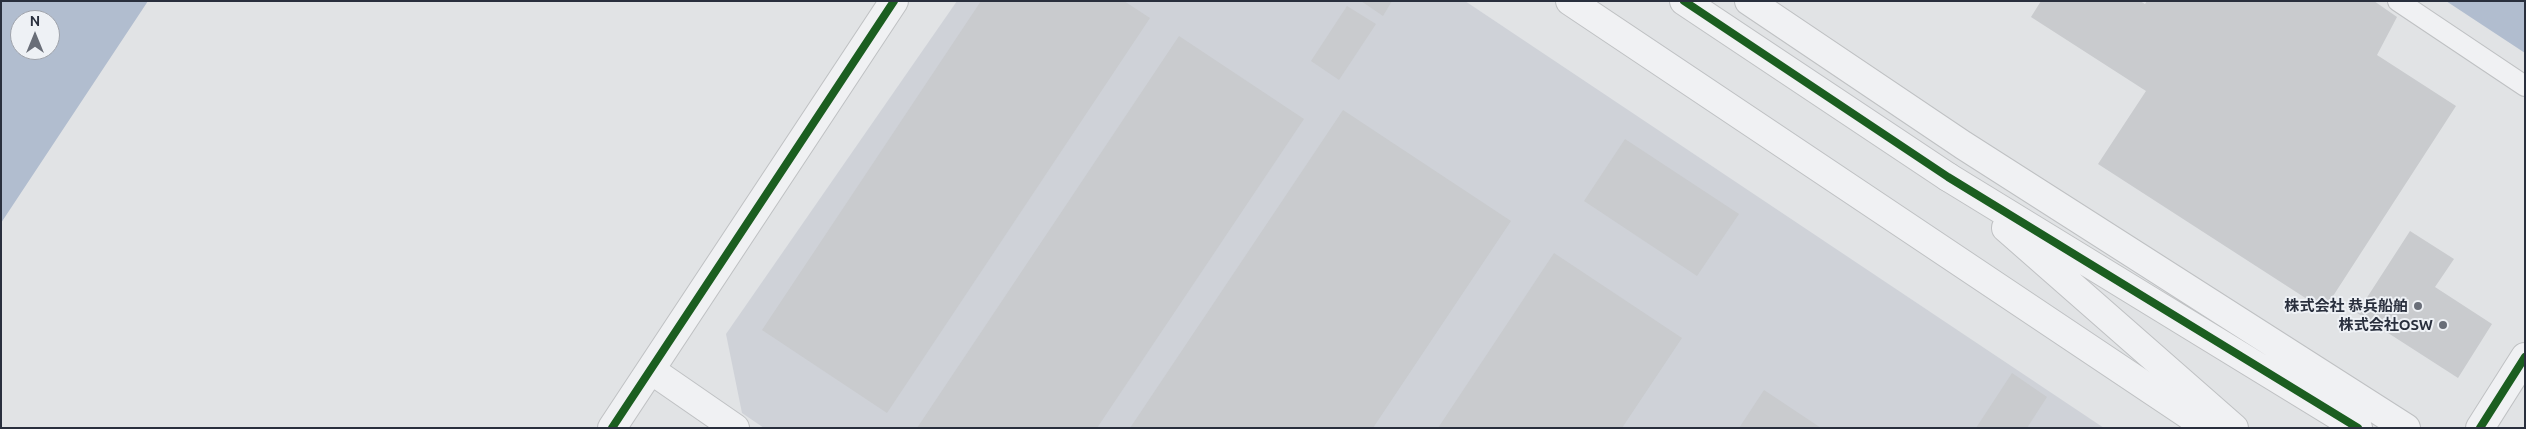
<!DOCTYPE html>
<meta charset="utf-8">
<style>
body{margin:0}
#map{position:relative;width:2526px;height:429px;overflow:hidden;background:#e1e3e5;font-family:Ubuntu,sans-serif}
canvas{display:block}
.frame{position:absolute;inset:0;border:2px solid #292f3d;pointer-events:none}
.north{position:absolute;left:10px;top:10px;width:50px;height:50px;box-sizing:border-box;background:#eef1f5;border:1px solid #9fa3ab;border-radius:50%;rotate:0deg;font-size:14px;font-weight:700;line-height:20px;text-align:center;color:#292f3d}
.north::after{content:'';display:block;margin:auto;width:18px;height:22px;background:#696e78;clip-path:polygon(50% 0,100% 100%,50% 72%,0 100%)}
</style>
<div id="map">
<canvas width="2526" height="429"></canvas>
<div class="frame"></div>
<div class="north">N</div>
</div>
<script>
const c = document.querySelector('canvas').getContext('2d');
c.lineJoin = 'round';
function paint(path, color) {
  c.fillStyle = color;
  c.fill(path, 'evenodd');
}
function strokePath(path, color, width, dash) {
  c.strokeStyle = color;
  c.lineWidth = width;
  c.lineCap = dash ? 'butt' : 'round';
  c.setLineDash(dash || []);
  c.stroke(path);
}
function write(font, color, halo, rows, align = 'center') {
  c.font = font + ' Ubuntu,"Noto Sans JP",sans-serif';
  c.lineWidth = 4;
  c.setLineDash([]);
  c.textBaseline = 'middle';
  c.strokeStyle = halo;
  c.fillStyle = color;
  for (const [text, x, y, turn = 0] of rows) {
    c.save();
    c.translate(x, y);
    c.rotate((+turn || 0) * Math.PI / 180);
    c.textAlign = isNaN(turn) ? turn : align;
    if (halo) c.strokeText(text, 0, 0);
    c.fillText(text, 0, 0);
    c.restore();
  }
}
paint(new Path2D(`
 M957 1H1465L2104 428H764L742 413 726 334Z`), '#cfd2d8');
paint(new Path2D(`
 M1 1H148L1 223ZM20 20H50V50H20Z
 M2446 1H2525V53Z`), '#b1bdcf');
paint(new Path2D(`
 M981 1H1124L1150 18 887 413 762 330Z
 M1361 1H1392L1383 16Z
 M2041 1H2140L2145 4 2147 1H2374L2397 17 2377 55 2456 106 2324 310 2098 164 2146 91 2031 17Z
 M1347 6 1376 24 1339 80 1311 61Z
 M1179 36 1304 119 1097 428H917Z
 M1343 110 1511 221 1373 428H1130Z
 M1625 139 1739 214 1697 276 1584 201Z
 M2410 231 2454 259 2435 287 2492 324 2458 378 2357 313Z
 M1554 253 1682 338 1622 428H1438Z
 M2012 373 2047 397 2027 428H1976Z
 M1764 390 1821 428H1739Z`), '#c9cbce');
const service = new Path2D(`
 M2398 1 2525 86`);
const minor = new Path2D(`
 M1749 1 1963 145 2406 428
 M1948 177 2358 428
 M2006 228 2234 428
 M651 370 735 428
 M612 428 894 1`);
const tertiary = new Path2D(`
 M1570 1 2208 428
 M1684 1 1948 177
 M2480 428 2525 357`);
strokePath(service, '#bfc1c3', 22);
strokePath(minor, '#bfc1c3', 30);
strokePath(tertiary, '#bfc1c3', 30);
strokePath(service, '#f0f1f3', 20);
strokePath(minor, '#f0f1f3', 28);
strokePath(tertiary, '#f0f1f3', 28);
strokePath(new Path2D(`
 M1684 1 1948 177 2358 428
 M612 428 894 1
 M2480 428 2525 357`), '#1b5e20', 8);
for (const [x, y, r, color] of [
 [2418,306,5,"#696e78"],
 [2443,325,5,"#696e78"]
]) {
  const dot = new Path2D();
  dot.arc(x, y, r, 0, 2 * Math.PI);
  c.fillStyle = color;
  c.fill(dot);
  strokePath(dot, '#eef1f5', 2);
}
write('bold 15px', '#292f3d', '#eef1f5', [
 ["株式会社 恭兵船舶",2408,306],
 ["株式会社OSW",2433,325]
], 'right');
</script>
